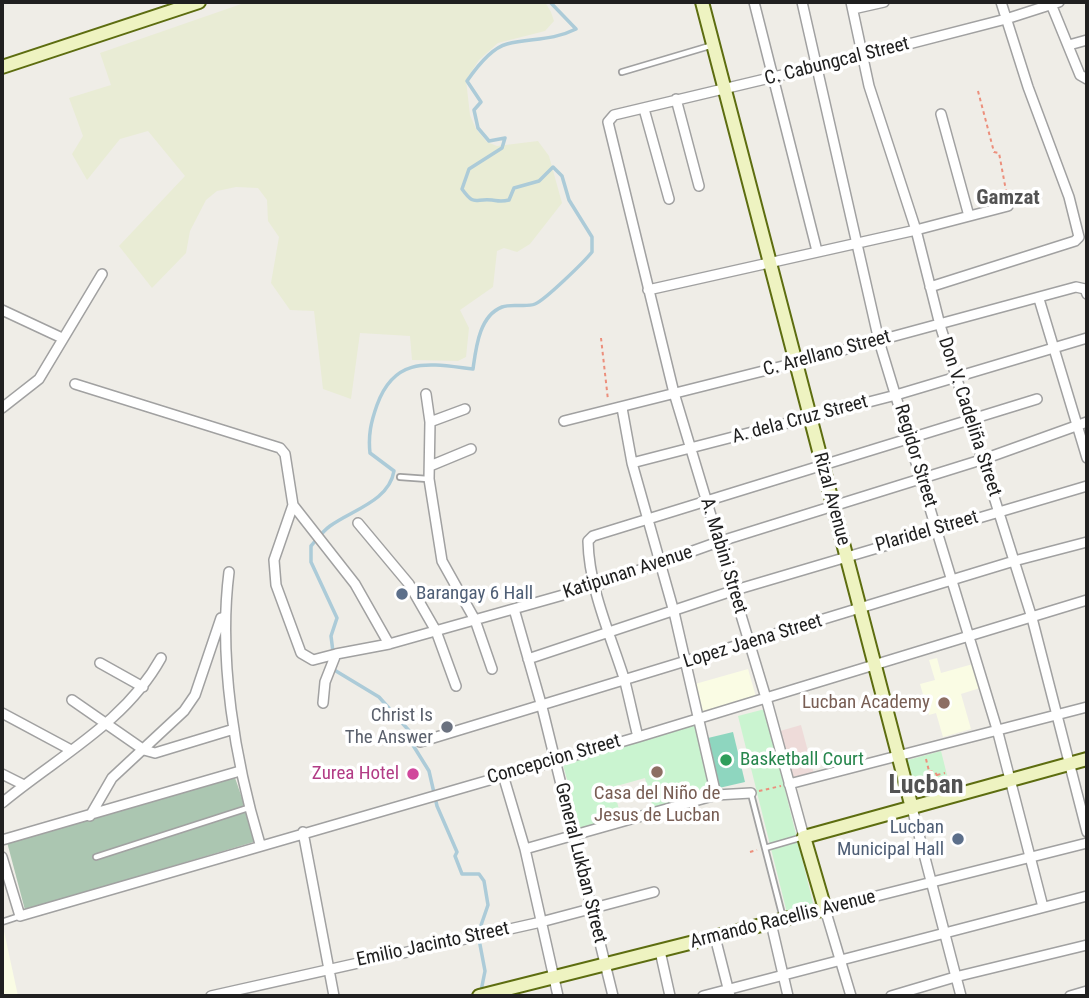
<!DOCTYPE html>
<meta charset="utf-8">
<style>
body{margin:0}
#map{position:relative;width:1089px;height:998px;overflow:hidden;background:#efede7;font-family:"Roboto Condensed",sans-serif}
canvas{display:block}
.frame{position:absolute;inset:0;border:4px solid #202020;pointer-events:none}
</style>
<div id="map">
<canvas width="1089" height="998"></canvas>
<div class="frame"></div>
</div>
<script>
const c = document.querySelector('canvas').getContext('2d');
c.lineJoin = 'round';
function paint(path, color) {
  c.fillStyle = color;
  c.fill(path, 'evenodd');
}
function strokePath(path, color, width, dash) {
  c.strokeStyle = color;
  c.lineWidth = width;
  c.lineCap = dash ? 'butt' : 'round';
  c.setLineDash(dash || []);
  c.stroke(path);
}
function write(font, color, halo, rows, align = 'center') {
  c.font = font + ' "Roboto Condensed",sans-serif';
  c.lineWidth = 7;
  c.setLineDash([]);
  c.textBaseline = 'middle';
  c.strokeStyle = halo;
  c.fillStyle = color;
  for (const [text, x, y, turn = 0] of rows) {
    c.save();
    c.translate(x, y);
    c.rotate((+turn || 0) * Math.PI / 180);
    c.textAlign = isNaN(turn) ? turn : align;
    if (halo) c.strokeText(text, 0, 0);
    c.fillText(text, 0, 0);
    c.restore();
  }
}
paint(new Path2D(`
 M801 725 814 774 793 780 780 731Z`), '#eedbd9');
paint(new Path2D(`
 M937 658 941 673 973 664 980 688 961 694 971 729 943 737 936 713 929 715 920 684 935 680 929 660Z
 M748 669 756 697 703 713 695 684Z
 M2 919V922L18 996H2Z`), '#fafce4');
paint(new Path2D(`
 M247 2H545L551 12 554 21 545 31 498 43 479 60 466 80 470 115 476 129 487 142 497 146 538 141 549 156 562 203 530 244 517 252 504 248 497 251 493 287 460 310 469 328 466 357 458 361 412 360 410 336 360 333 351 399 323 389 314 311 290 310 271 283 279 237 268 221 267 200 258 188 236 187 217 191 206 200 190 231 186 253 152 288 119 246 185 176 148 131 120 139 87 180 72 154 83 136 69 98 111 85 100 53Z`), '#e9ecd5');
paint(new Path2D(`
 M234 775 257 841 25 910 7 842Z`), '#abc6b1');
paint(new Path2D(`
 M765 709 814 907 787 913 738 716Z
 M697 723 712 793 653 809 645 778 613 787 621 817 580 828 562 761Z
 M941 751 950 787 913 797 904 761Z`), '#caf4d0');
paint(new Path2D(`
 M733 732 745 782 719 788 708 738Z`), '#8ed6bf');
strokePath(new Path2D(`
 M333 652 331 636 337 618 311 562V546C317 539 323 531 330 526 352 510 389 501 394 471L370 453C368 435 371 422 377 405 395 355 430 364 473 369 476 348 479 316 502 307 513 303 525 308 535 304 545 300 584 262 592 252V237L569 200 562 176 553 167 539 181 514 188 509 200C501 202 499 201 492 200 474 198 475 207 462 189L469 169 502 148 505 138 489 141 478 128 474 110 481 102 467 81C476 68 491 48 507 44 531 38 552 41 576 29L550 2
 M331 668 379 697 412 734 411 742 429 771 437 806 457 852 455 856 462 874H479L484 881 488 905 478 934 485 971 481 991`), '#accbd8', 3.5);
const lane = new Path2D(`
 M622 72 713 45
 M400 477 428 479
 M751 794 783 918
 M765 848 803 837
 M96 857 248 808
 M2 922 20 916`);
const street = new Path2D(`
 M754 2 817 251
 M802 2 879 341 997 729 1043 907
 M851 2 869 86 916 230 940 325 1032 618 1087 832
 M1051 4 1080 75 1087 79
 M853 9 884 2
 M1069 45 1087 40
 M676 99 699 186
 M644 109 669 199
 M941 114 969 216
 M930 287 1075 241 1079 237 1069 197 1028 87 1001 2
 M648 290 916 230 1008 206
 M1039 299 1087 458
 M2 310 62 338
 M75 384 280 448 285 454 293 505 355 584 389 644
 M426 394 430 422 429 479 442 561 475 620 492 669
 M2 408 39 379 102 274
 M622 408 632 463 674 612 716 795
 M564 421 795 363 1076 287 1085 289 1087 294
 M430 422 465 409
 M632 463 896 395 1087 338
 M430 466 471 449
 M293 505 274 560 276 585 301 653 313 660 336 654
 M358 523 409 584 436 631 456 686
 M229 572C218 659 235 761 260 844
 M514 609 542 707 613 996
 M528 659 732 591 1087 486
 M100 663 143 687
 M72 700 144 750 155 753 234 729
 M323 703 325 682 336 654 389 644 595 586 718 542 984 459 1087 422
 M2 713 71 750
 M638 737C633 717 629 697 624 678 610 634 589 588 588 541L593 536 1037 399
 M420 742 1014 561 1087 542
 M2 774 24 785
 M503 775 525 849 558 996
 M789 784 1087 707
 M2 803C57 757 125 723 161 658
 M912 808 961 996
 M90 816 112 778 184 711 195 695 221 618
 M303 832 334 996
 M804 837 766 698 674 393 608 122 614 115 862 56 1006 19 1059 2
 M2 840 240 771
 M525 849 716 795 751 793
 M2 857 20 916 638 737 1087 600
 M771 923 788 996
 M715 937 730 996
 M660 951 670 996
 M211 996 541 922 654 892
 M703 996 1087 896
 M851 996 825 909 1087 843
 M891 996 955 977 1087 945
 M1070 996 1087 991`);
const secondary = new Path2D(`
 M702 2 912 808
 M2 67 199 2
 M479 996 825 909 804 837 1087 759`);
strokePath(lane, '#a1a1a1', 8);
strokePath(street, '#a1a1a1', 12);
strokePath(secondary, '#5d6d10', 16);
strokePath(new Path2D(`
 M978 91 994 152 999 153 1007 196
 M601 338 608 400
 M926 759 929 771
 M925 777a6 6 0 1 1 12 0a6 6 0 1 1-12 0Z
 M937 775 945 773
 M759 791 781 786
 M750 852 757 850`), '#ec8f7c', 2, [3.5, 3.5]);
strokePath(lane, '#fff', 4.5);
strokePath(street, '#fff', 9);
strokePath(secondary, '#eef3c1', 12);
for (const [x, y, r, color] of [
 [402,594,7,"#5c6f8a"],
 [944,703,7,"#8d6e63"],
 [447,727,7,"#6b7280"],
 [726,760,7,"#2e9e5b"],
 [657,772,7,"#8d6e63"],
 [413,774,7,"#d1479c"],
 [958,839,7,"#5c6f8a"]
]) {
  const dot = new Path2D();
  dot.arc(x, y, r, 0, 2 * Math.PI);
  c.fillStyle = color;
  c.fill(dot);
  strokePath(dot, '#fff', 2.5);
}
write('19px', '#202020', '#fff', [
 ["C. Cabungcal Street",837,62,-14],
 ["C. Arellano Street",827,354,-15],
 ["Don V. Cadeliña Street",969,417,72],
 ["A. dela Cruz Street",800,420,-15],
 ["Regidor Street",915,456,73],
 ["Rizal Avenue",831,499,75],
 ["Plaridel Street",927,532,-16],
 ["A. Mabini Street",723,556,73],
 ["Katipunan Avenue",628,573,-18],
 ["Lopez Jaena Street",753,642,-17],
 ["Concepcion Street",554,760,-16],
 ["General Lukban Street",580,863,76],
 ["Armando Racellis Avenue",783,920,-14],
 ["Emilio Jacinto Street",433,945,-12]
]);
write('19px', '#4e5e75', '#fff', [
 ["Barangay 6 Hall",416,594],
 ["Lucban",944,828,"right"],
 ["Municipal Hall",944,850,"right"]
], 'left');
write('19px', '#785e54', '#fff', [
 ["Lucban Academy",930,703],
 ["Casa del Niño de",657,794,"center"],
 ["Jesus de Lucban",657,816,"center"]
], 'right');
write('19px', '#5b616d', '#fff', [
 ["Christ Is",433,716],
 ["The Answer",433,738]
], 'right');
write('19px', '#27864d', '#fff', [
 ["Basketball Court",740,760]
], 'left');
write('19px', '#b23c85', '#fff', [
 ["Zurea Hotel",399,774]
], 'right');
write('bold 21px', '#535353', '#fff', [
 ["Gamzat",1008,199]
]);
write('bold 26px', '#535353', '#fff', [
 ["Lucban",926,786]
]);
</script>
